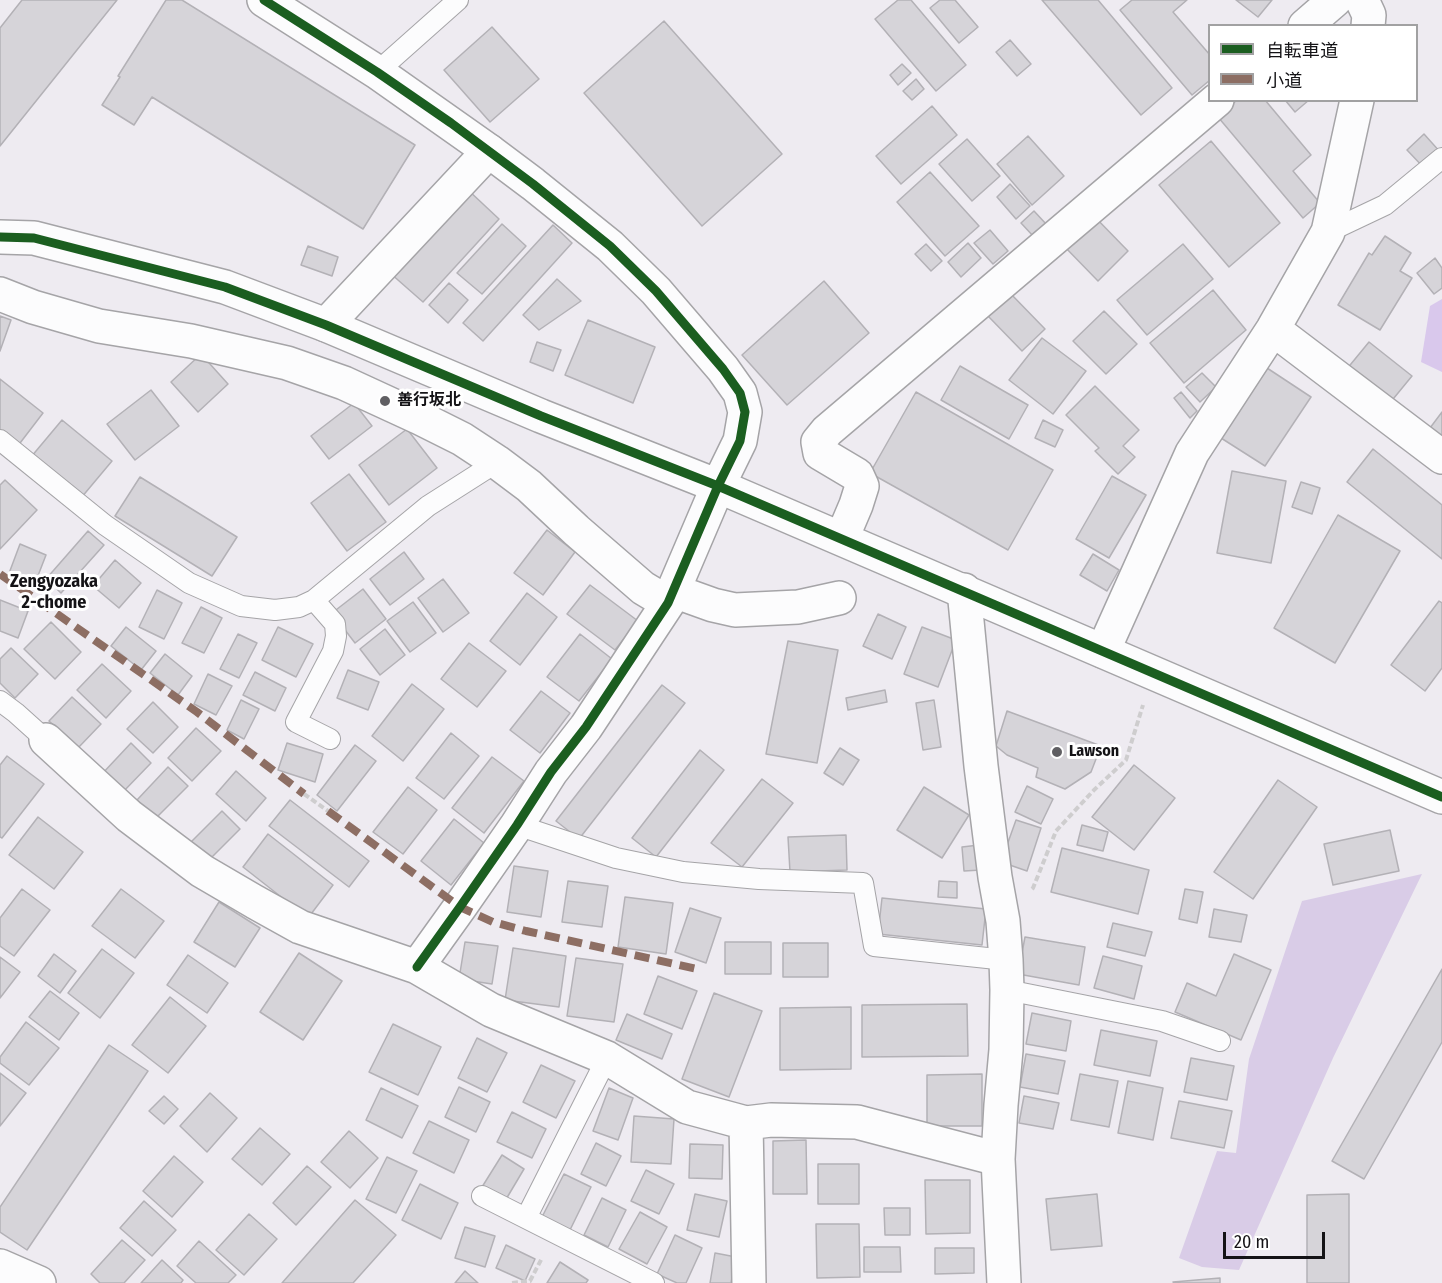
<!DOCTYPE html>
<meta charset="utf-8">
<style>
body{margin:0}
#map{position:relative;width:1442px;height:1283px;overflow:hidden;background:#eeebf1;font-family:"Fira Sans Condensed","Noto Sans JP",sans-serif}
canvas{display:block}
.legend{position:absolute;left:1208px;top:24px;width:210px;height:78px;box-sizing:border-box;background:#fff;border:2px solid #a1a1a2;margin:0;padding:8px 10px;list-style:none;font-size:18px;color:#141316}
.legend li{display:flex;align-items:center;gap:12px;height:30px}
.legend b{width:30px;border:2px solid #a1a1a2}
.scale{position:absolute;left:1223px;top:1232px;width:102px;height:27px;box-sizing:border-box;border:3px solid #141316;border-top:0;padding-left:8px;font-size:18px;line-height:21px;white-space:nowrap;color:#141316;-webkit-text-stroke:4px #fff;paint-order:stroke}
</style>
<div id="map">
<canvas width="1442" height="1283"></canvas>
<ul class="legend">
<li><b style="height:8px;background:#1b5e20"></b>自転車道</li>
<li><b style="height:8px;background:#8d6e63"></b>小道</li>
</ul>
<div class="scale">20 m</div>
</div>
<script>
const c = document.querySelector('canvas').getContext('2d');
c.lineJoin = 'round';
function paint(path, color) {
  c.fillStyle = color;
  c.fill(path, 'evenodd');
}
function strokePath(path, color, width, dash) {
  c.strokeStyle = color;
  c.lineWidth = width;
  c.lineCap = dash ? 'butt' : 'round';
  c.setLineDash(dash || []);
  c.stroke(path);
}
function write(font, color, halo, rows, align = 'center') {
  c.font = font + ' "Fira Sans Condensed","Noto Sans JP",sans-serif';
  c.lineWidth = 6;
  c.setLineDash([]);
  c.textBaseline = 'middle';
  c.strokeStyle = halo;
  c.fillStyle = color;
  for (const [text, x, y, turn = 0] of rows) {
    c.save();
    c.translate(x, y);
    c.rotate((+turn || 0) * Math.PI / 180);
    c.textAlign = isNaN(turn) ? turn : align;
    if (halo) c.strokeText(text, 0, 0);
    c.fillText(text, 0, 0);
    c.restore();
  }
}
paint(new Path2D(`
 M1422 874 1333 1058 1239 1270 1202 1267 1179 1258 1217 1151 1236 1153 1249 1059 1302 901Z`), '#d9cce7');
paint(new Path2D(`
 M1442 299V372L1421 362 1430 306Z`), '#d9c8ec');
const building = new Path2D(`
 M22 0H117L0 146V28Z
 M166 0H182L415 145 363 229 152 97 134 125 102 105 120 77 118 76Z
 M898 0H911L966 65 936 91 875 19Z
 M940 0H955L978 27 959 43 930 8Z
 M1042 0H1098L1172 88 1141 115Z
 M1132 0H1187L1173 12 1210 55V80L1192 95 1120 10Z
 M1236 0H1272L1258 17Z
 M664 21 782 154 702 226 584 93Z
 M492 27 539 79 490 122 444 70Z
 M1010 40 1031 64 1017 76 996 52Z
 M902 64 911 73 898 85 890 75Z
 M916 79 924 89 912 100 903 91Z
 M1237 100H1265L1311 155 1293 171 1320 203 1303 218 1218 117Z
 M1285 100H1309L1295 112Z
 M932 106 957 135 901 184 876 156Z
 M1424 134 1442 154 1426 170 1407 150Z
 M1028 136 1064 176 1032 205 997 164Z
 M967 139 1000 176 972 201 939 164Z
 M1211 141 1280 223 1229 267 1159 185Z
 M930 172 979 226 945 256 897 202Z
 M1010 184 1030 206 1016 219 997 197Z
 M467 189 499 219 423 302 390 273Z
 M1034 211 1047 225 1034 237 1021 223Z
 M1091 213 1128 251 1098 281 1061 243Z
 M502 224 526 246 482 294 457 273Z
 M553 225 572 243 483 341 463 323Z
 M990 230 1008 251 993 264 974 243Z
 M1385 236 1411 253 1400 271 1412 278 1380 330 1338 305 1369 253 1372 255Z
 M968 243 981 258 961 277 948 262Z
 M926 244 942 261 931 271 915 254Z
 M1183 244 1213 279 1147 335 1117 300Z
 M308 246 338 257 332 276 301 265Z
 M1435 258 1442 268V288L1434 294 1417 273Z
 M557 279 581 301 539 330 523 315Z
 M824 281 869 333 787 405 742 355Z
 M449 283 468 300 448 323 429 305Z
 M1213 290 1246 330 1184 383 1150 343Z
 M1010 293 1045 329 1022 351 988 316Z
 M1104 311 1137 344 1106 374 1073 341Z
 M0 316 11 320 0 351Z
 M588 320 655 347 633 403 565 375Z
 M1042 338 1086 371 1053 414 1009 380Z
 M537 342 561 350 553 371 530 362Z
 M1369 342 1412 376 1389 404 1346 370Z
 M201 354 228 384 198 412 171 382Z
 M960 366 1028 405 1009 439 941 400Z
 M1267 368 1311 397 1265 466 1221 438Z
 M1202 373 1216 387 1200 402 1186 387Z
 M0 379 43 413 17 447 0 434Z
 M1095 386 1139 430 1123 446 1135 457 1118 474 1095 451 1099 448 1066 415Z
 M151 390 179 426 135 460 107 424Z
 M916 392 1053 470 1008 550 870 473Z
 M1181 392 1197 411 1190 418 1174 398Z
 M354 403 372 426 329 459 311 436Z
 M1442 412V437L1430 428Z
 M62 420 112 461 81 498 31 457Z
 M1043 420 1063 430 1055 447 1035 438Z
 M407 429 437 468 389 505 359 465Z
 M1373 449 1442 505V559L1347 482Z
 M1232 471 1286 481 1271 563 1217 553Z
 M349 474 386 522 347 551 311 503Z
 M1112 476 1146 495 1109 558 1076 539Z
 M140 477 237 537 212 576 115 516Z
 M5 480 37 510 0 549V485Z
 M1301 482 1320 488 1312 514 1292 507Z
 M1338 515 1400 551 1335 663 1274 628Z
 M547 530 575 552 543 595 514 573Z
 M88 531 104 545 61 593 46 579Z
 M20 544 46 555 34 586 8 576Z
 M404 552 424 579 390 605 370 579Z
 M1093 554 1119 570 1107 591 1080 575Z
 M115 560 141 583 119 608 93 586Z
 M443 579 469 613 443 632 418 598Z
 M590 585 638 621 615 650 567 614Z
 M363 589 386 619 355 643 332 613Z
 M157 590 182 603 164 639 139 627Z
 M527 593 557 617 520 665 490 641Z
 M0 600 28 611 18 638 0 631Z
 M1439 601 1442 603V668L1425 691 1391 665Z
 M413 602 436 633 410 652 387 621Z
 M201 607 222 618 204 653 182 643Z
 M878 614 906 627 892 659 863 646Z
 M51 622 81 652 55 679 24 649Z
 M126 627 156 651 141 670 111 646Z
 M278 627 313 644 296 677 262 660Z
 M922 627 956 640 938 687 904 674Z
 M385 629 405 655 380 675 360 649Z
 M238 634 257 643 239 678 220 669Z
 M580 634 612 659 579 701 547 677Z
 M788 641 838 650 817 763 766 754Z
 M469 643 506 671 477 707 441 679Z
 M11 648 38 674 15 698 0 683V659Z
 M165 654 192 676 178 695 150 673Z
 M102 664 131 691 106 718 77 690Z
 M348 670 379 682 368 710 337 698Z
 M255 672 286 688 275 711 243 695Z
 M208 674 232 686 216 715 194 704Z
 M412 684 444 709 403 761 372 736Z
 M662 685 685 703 579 839 556 821Z
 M885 690 887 702 848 710 846 698Z
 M541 691 570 713 540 753 510 730Z
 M72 697 101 724 78 748 49 721Z
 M241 700 259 709 244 739 227 730Z
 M934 700 941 747 923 750 916 703Z
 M153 702 178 727 153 753 127 729Z
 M1007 711 1101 746 1091 772 1065 789 1036 777 1038 768 1007 755 996 746Z
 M196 728 221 751 192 781 168 758Z
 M451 733 479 756 444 799 416 778Z
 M131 743 151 763 121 794 101 775Z
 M287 743 323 754 315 782 278 770Z
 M355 745 376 761 337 811 317 795Z
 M840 748 859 760 843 785 824 773Z
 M700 750 724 770 656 857 632 838Z
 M7 756 44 784 2 838 0 837V765Z
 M492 757 524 781 484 833 452 808Z
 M1134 765 1175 798 1134 850 1092 817Z
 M168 767 188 786 156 818 137 800Z
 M236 771 266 798 246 821 216 794Z
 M762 779 793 803 742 867 711 843Z
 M1278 780 1317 807 1253 899 1214 872Z
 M1027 786 1053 799 1041 824 1015 812Z
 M408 787 437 810 403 854 373 832Z
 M924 787 969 815 942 858 897 830Z
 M290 800 369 861 349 887 269 826Z
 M222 811 240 829 209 860 191 842Z
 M38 817 83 852 54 889 9 855Z
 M454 819 484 843 451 885 421 861Z
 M1016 820 1041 828 1027 871 1001 862Z
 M1082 825 1108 832 1103 851 1077 845Z
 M1390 830 1399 871 1333 885 1324 844Z
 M268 834 333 885 308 918 243 867Z
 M846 835 847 870 790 872 788 837Z
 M979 845 981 870 964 871 962 847Z
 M1062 848 1149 870 1138 914 1051 892Z
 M514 866 548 871 541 917 507 912Z
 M568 881 608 886 602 927 562 922Z
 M939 881 957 882V898L938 897Z
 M22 889 50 910 14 956 0 946V918Z
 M121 889 164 921 135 958 92 926Z
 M1185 889 1203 892 1197 923 1179 919Z
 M625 897 673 903 666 954 618 947Z
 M882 898 986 909 982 945 878 934Z
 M219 902 260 928 235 967 194 942Z
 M690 908 721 918 706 963 675 952Z
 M1214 909 1247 915 1241 942 1209 937Z
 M1113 923 1152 932 1145 956 1107 947Z
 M1025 937 1085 947 1079 985 1018 974Z
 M465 942 498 946 492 984 459 979Z
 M725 942H771V974H725Z
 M783 943H828V977H783Z
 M513 948 566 956 559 1007 505 1000Z
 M102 949 134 973 100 1018 68 993Z
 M299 953 342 981 303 1040 260 1012Z
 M54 954 76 971 60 993 38 976Z
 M1234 954 1271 970 1241 1040 1175 1012 1187 983 1216 996Z
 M188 955 228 983 207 1013 167 985Z
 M1103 956 1142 966 1134 999 1094 988Z
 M0 957 20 972 0 998Z
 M576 958 623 964 614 1022 567 1016Z
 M1442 969V1042L1364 1179 1332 1161Z
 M658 976 697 991 682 1029 644 1014Z
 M50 991 79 1013 59 1040 29 1017Z
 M714 993 762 1011 729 1097 682 1079Z
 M170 997 206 1026 168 1073 132 1045Z
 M967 1004 968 1056 862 1057V1005Z
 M851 1007V1069L780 1070V1008Z
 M1032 1013 1071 1021 1066 1051 1026 1044Z
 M627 1014 672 1034 662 1059 616 1040Z
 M26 1022 59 1048 29 1085 0 1063V1057Z
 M393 1024 441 1047 418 1095 369 1072Z
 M1101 1030 1157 1041 1150 1076 1094 1065Z
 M477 1038 507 1053 487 1092 458 1078Z
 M109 1045 148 1071 27 1250 0 1232V1207Z
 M1026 1054 1065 1061 1058 1094 1020 1087Z
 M1191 1058 1234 1066 1227 1100 1184 1092Z
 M541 1065 575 1081 556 1118 523 1102Z
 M0 1073 26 1093 0 1126Z
 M982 1074V1126H927V1075Z
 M1080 1074 1118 1081 1109 1127 1071 1120Z
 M1128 1081 1163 1088 1153 1140 1118 1133Z
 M459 1087 490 1102 476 1132 445 1117Z
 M381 1088 418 1106 402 1138 366 1120Z
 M609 1088 633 1098 618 1140 593 1131Z
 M210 1093 237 1118 207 1152 180 1126Z
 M164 1096 178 1109 164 1124 149 1111Z
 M1024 1096 1059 1103 1053 1129 1019 1123Z
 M1179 1101 1232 1111 1224 1148 1171 1138Z
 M512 1112 546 1129 532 1158 497 1142Z
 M634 1116 674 1119 671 1164 631 1162Z
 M429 1121 469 1140 454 1173 413 1153Z
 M260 1128 290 1154 262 1185 232 1159Z
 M349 1131 378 1158 350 1188 321 1162Z
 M806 1140 807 1194H773V1141Z
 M596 1143 621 1156 606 1186 581 1174Z
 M690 1144 723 1145 722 1179 689 1178Z
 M502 1155 524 1169 505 1201 482 1187Z
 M174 1156 203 1182 172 1217 143 1191Z
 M387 1157 417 1171 396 1213 366 1199Z
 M818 1164H859V1204H818Z
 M307 1166 331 1187 296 1225 273 1203Z
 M646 1170 674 1184 659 1214 631 1201Z
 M564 1174 591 1187 570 1230 542 1217Z
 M925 1180H970V1233L926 1234Z
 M420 1184 458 1203 441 1239 402 1220Z
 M695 1194 727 1201 719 1237 687 1230Z
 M1097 1194 1102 1246 1051 1250 1046 1199Z
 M1349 1194V1283H1307V1195Z
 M602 1198 626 1210 608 1247 584 1235Z
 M355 1200 396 1235 353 1283H282Z
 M144 1201 176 1230 152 1256 120 1228Z
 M884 1208H910V1235H885Z
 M640 1212 667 1227 647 1264 619 1249Z
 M249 1214 277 1239 244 1275 216 1250Z
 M816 1224H859L860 1277 817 1278Z
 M465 1227 495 1236 485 1267 455 1258Z
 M675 1235 702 1248 686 1283H677L657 1274Z
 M122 1240 145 1260 124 1283H100L91 1274Z
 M199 1241 236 1275 228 1283H196L177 1266Z
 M506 1245 535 1259 525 1281 496 1268Z
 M864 1247H900L901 1272H864Z
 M935 1248H974V1273L935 1274Z
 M715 1253 736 1257 731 1283H710Z
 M162 1260 183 1280 181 1283H141Z
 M560 1262 588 1280 586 1283H547Z
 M465 1271 478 1283H455Z
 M1220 1278V1283H1174L1173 1282Z`);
paint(building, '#d6d4d9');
strokePath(building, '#b3b1b6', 1.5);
const service = new Path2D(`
 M377 72 458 0
 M1328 232 1385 205 1442 158
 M0 440 105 525 189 583 241 606 275 610 299 607 314 600 428 506 497 462
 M314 600 335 624 336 636 333 651 296 722 330 739
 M0 701 16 713 46 740
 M517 825 616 858 683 872 759 879 863 883 874 946 1006 960
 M1007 990 1162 1021 1220 1041
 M482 1196 654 1283
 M526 1218 607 1058`);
const minor = new Path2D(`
 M1362 0 1369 15 1368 26
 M1305 26 1335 0
 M0 294 33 307 99 326 191 341 287 363 344 383 420 418 462 439 497 462 529 486 576 530 643 588 668 603
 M326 325 489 151
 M1273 329 1442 457
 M842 538 856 505 862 486 857 475 820 453 818 442 827 431 1217 100
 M964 590 981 766 995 877 1003 921 1006 960 1007 990 1006 1050 1001 1105 998 1159 1004 1283
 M674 591 713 605 735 610 798 607 839 598
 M1103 651 1192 453 1273 329 1328 232 1357 100
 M46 740 129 816 202 871 255 902 300 927 417 967 491 1010 607 1058 687 1107 746 1123 771 1120 857 1122 998 1159
 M417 967 460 907 517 825 551 772 586 727 668 603 718 486
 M746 1123 749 1283
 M0 1266 39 1283`);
const tertiary = new Path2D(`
 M264 0 377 72 489 151 533 184 610 246 656 291 723 369 740 393 745 412 740 441 718 486
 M0 237 34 238 225 287 326 325 541 416 718 486 1442 797`);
strokePath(service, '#a5a4a7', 22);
strokePath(minor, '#a5a4a7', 36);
strokePath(tertiary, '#a5a4a7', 36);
strokePath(new Path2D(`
 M304 794 328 811
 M1032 889 1033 888 1056 831 1094 790 1126 760 1143 705
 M512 1283 530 1281 542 1258`), '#cecdce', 4, [6, 3]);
strokePath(service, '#fcfcfd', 20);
strokePath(minor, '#fcfcfd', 33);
strokePath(tertiary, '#fcfcfd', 33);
strokePath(new Path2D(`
 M0 574 197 712 304 794
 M328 811 460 907 493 922 526 931 697 969`), '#8d6e63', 8, [15, 8]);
strokePath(new Path2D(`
 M264 0 377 72 451 123 533 184 610 246 656 291 723 369 740 393 745 412 740 441 718 486 668 603 586 727 551 772 517 825 460 907 417 967
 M0 237 34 238 225 287 326 325 541 416 718 486 1442 797`), '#1b5e20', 9);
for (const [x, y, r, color] of [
 [385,401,6,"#605f63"],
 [1057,752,6,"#605f63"]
]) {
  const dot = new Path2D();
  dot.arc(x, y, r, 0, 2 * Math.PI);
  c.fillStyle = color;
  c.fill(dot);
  strokePath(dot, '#fff', 2);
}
write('bold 16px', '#141316', '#fff', [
 ["善行坂北",397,401],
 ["Lawson",1069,752]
], 'left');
write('bold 18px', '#141316', '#fff', [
 ["Zengyozaka",54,582],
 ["2-chome",54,603]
]);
</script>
